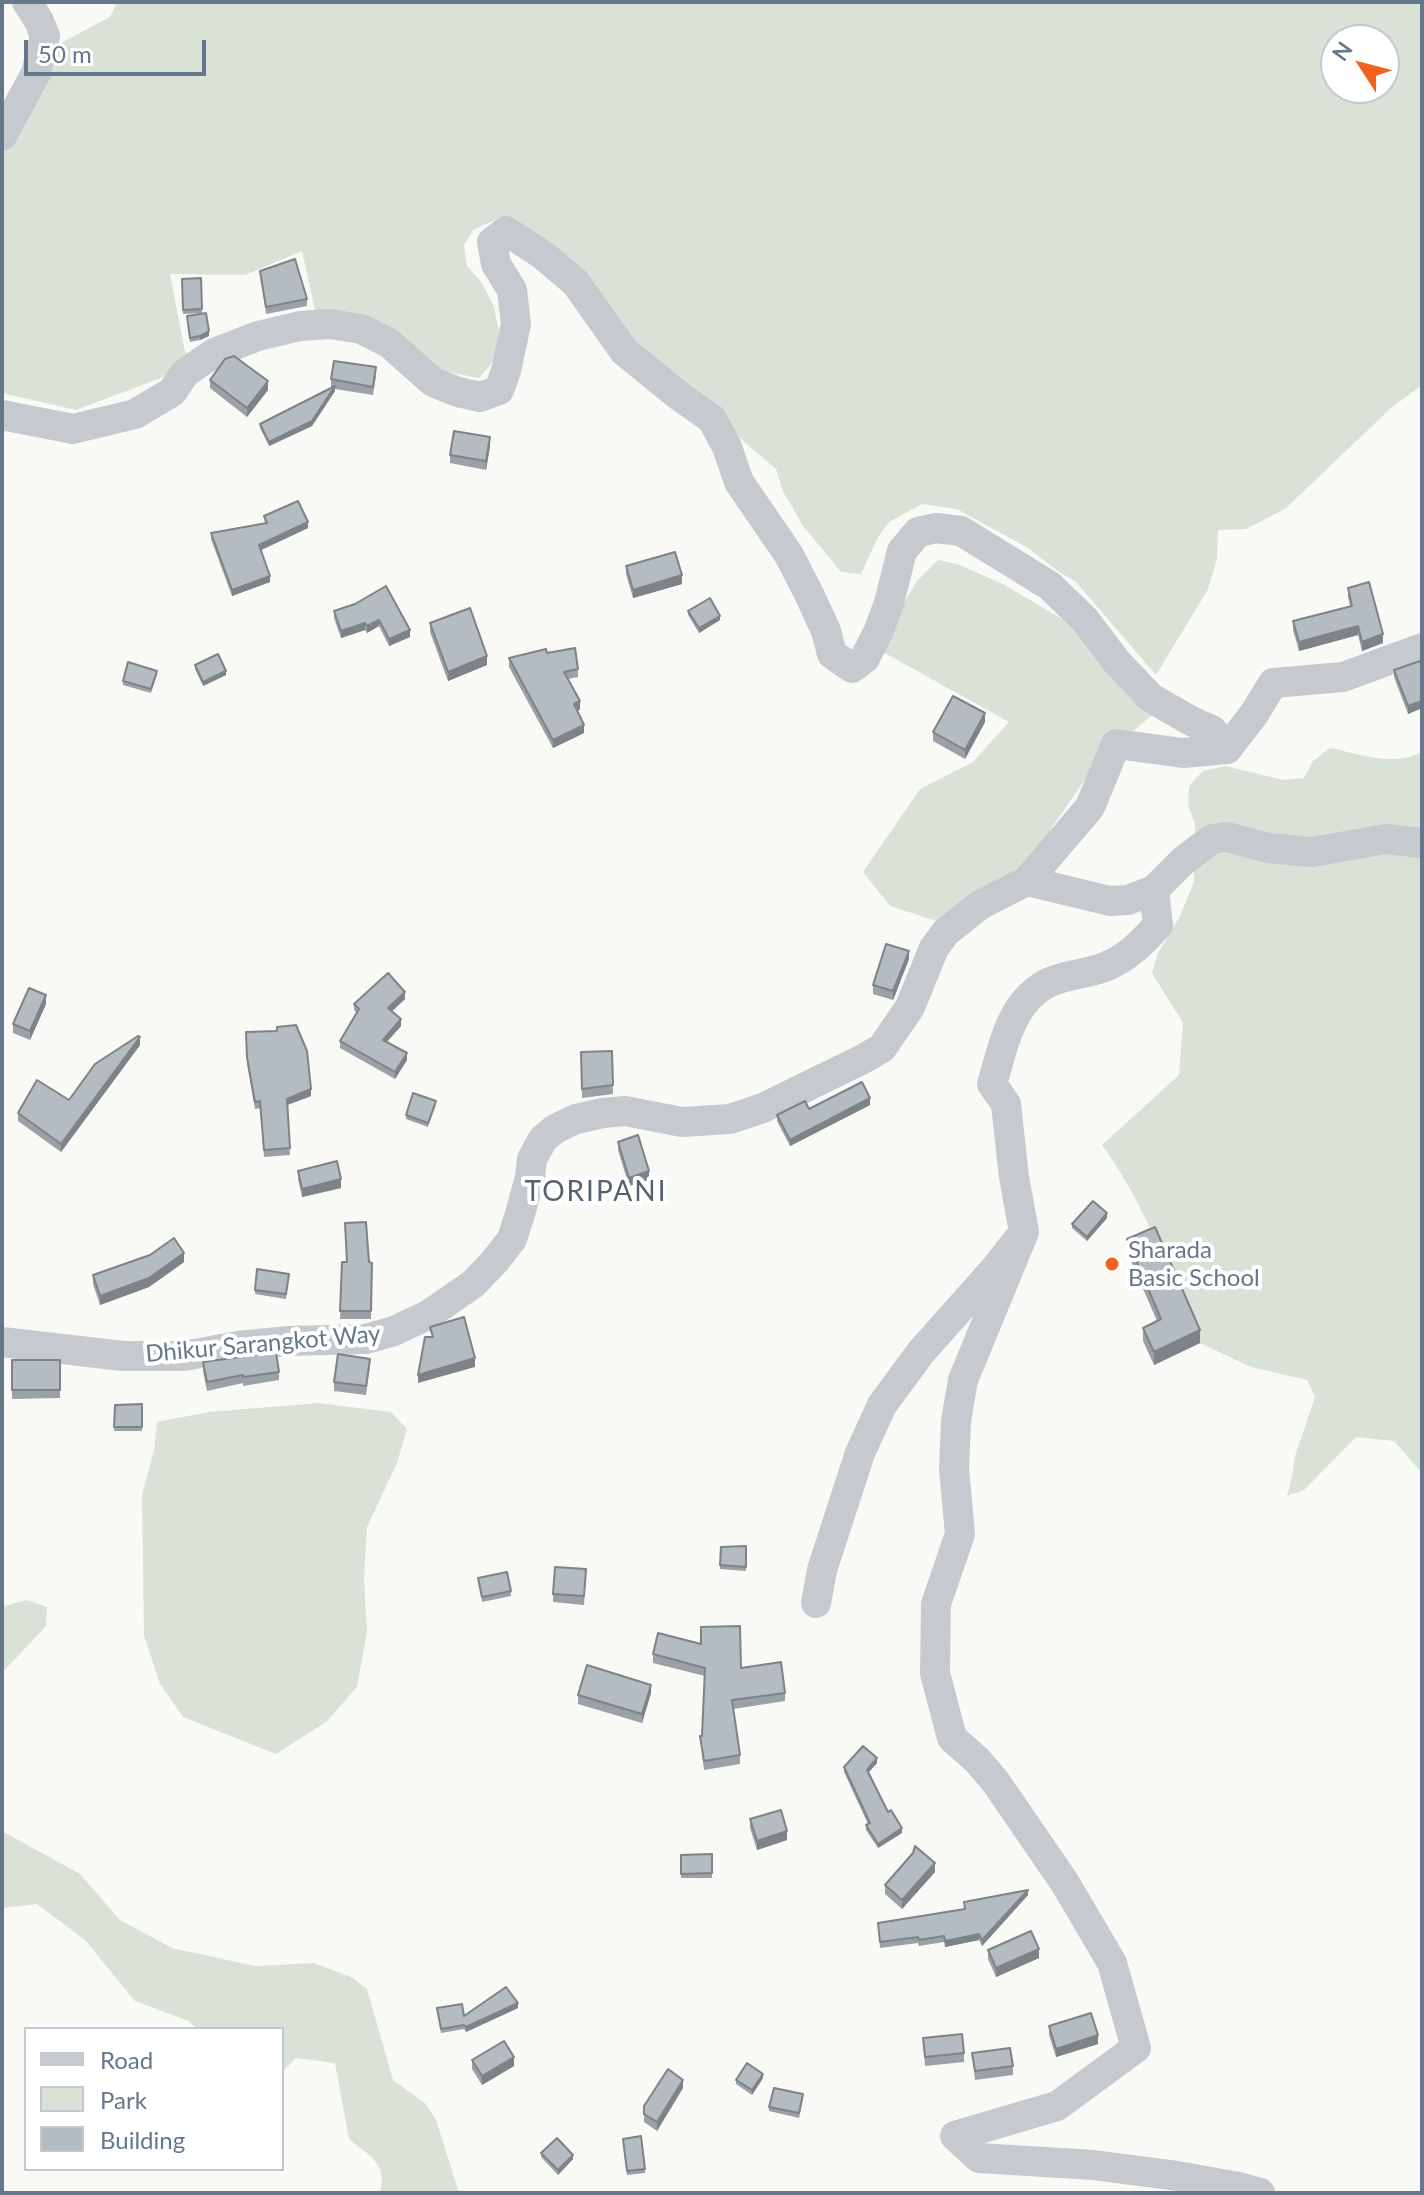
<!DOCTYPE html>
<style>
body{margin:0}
#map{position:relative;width:1424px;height:2195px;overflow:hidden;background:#f9f9f6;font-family:Lato,sans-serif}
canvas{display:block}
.frame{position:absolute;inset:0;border:4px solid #65778a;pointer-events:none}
.legend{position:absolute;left:24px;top:2027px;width:260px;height:144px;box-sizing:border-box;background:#fff;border:2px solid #c1c9d0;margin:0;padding:10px 14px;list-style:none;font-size:24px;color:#65778a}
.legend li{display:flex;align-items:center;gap:16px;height:40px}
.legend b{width:40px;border:2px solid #c1c9d0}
.north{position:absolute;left:1320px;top:24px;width:80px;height:80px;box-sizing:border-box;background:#fff;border:2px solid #c1c9d0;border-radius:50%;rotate:306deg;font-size:22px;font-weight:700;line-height:32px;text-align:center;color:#65778a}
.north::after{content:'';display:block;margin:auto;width:28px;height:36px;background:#f3611d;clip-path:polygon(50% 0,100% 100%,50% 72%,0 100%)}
.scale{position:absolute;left:24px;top:40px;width:182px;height:36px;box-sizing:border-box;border:4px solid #65778a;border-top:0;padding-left:10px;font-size:24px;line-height:28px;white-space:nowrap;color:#65778a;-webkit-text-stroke:6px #fff;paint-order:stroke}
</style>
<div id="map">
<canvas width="1424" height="2195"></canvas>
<div class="frame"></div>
<ul class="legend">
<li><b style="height:10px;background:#c6cacf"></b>Road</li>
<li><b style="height:22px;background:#dae2d7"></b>Park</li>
<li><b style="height:22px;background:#b4bbc1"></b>Building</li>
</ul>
<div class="north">N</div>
<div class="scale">50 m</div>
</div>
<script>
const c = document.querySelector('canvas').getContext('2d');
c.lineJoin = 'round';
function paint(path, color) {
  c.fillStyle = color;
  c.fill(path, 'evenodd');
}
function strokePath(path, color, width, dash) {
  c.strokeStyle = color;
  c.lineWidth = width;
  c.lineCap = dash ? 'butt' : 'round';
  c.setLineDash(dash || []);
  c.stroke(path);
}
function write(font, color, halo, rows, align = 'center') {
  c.font = font + ' Lato,sans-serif';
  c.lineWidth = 8;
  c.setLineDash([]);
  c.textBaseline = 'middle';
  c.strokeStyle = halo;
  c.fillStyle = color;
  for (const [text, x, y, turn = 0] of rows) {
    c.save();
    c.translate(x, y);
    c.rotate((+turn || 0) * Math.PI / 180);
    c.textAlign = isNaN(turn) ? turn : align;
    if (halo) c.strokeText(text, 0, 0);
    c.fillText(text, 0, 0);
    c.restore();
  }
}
paint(new Path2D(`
 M117 2H1422V385L1391 408 1285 509 1246 529 1218 530 1217 559 1208 589 1156 675 1075 581 1059 572 1028 548 957 509 922 504 889 522 878 537 861 574 841 572 803 526 783 491 776 469 654 365 526 232 499 218 473 230 464 245 467 266 482 283 494 307 499 332 494 361 479 378 448 372 316 315 302 251 245 275 170 274 185 352 194 358 161 378 76 410 2 393V155L37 94 55 46 110 17ZM1336 40H1384V88H1336Z
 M938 560 957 564 1003 584 1074 626 1153 714 1117 745 1090 772 1051 829 1031 863 949 925 890 906 863 872 920 789 973 762 1009 722 883 652 897 615 917 581Z
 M1330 748C1361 754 1392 767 1422 752V1473L1394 1441 1356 1437 1304 1490 1287 1496 1292 1477 1295 1456 1315 1397 1307 1380 1251 1367 1200 1343C1172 1279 1144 1202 1102 1145L1179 1075 1183 1023 1152 973 1158 953 1179 918 1194 882 1195 824 1188 805 1189 786 1203 771 1225 766 1284 780 1304 778 1313 761Z
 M318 1403 391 1412 407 1429 397 1463 367 1527 364 1578 367 1632 357 1687 326 1722 276 1754 183 1717 160 1684 144 1635 142 1495 154 1450 157 1422 209 1412Z
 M26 1600 47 1607 46 1626 2 1673V1607Z
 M2 1831 80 1874 120 1920 172 1948 255 1966 314 1963 351 1977 367 1989 393 2080 426 2104 436 2120 459 2193H380C388 2163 369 2156 349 2139L335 2063 296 2058 282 2072V2029H197L189 2021 135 2001 85 1940 37 1904 2 1908Z`), '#dae2d7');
strokePath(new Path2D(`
 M2 136 36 73 45 36 39 21 27 2
 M2 415 73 429 135 414 172 392 185 373 214 353 258 336 300 326 330 324 361 329 389 343 433 382 458 392 480 397 499 390 506 371 516 324 512 290 496 264 492 242 506 231 543 255 576 283 624 351 678 395 712 419 727 447 739 482 789 555 810 596 826 631 832 654 852 668 865 658 879 630 889 603 902 551 918 532 936 528 961 531 1050 586 1085 620 1116 661 1151 698 1193 722 1212 730 1227 749
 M1027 881 1110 901 1128 900 1154 890 1183 861 1212 839 1227 837 1268 848 1312 852 1386 839 1422 843
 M1024 1232 963 1380 956 1421 954 1469 960 1534 936 1604 935 1673 952 1738 977 1760 995 1781 1065 1883 1112 1963 1136 2048 1057 2106 955 2136 979 2158 1094 2165 1171 2175 1239 2187 1260 2193
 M2 1342 123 1356H184L238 1346 288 1341 366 1339 394 1331 428 1315 473 1284 495 1261 512 1239 520 1214 530 1177 532 1159 543 1139 555 1129 576 1119 603 1113 625 1111 682 1122 730 1119 763 1108 863 1059 882 1048 910 1007 934 948 946 932 980 905 1027 881 1090 807 1116 744 1183 753 1227 749 1254 714 1273 683 1343 677 1422 648
 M816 1603 822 1570 860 1453 882 1405 921 1352 994 1270 1024 1232 1014 1177 1006 1104 992 1084C1000 1058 1006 1026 1023 1004 1048 972 1072 979 1105 967 1127 958 1142 943 1158 925L1154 890`), '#c6cacf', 30);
paint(new Path2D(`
 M260 271 307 299V306L266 314Z
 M201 278 202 313 183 314 182 279Z
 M187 316 209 336 200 340 190 342Z
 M376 376 373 395 335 389V391L312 426 269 446 260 428V424L331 388V379Z
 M210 380 268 390 247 417 210 388Z
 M490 446 486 470 450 463V455Z
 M264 516 308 528 261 550 270 582 232 596 211 539V533L265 524Z
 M626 566 682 584 633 598 626 574Z
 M1348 588 1383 643 1362 651 1358 635 1299 651 1293 630V621L1350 606 1348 597Z
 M355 604 410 637 389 646 379 626 367 633 365 630 341 638 334 618V611Z
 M688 611 720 620 699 633 688 615Z
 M430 623 487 665 448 681 430 632Z
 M547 653 578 669V677L568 679 580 709 578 711 584 733 553 748 509 667V658Z
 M195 665 226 675 203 686 195 669Z
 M1422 666V708L1408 714 1394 677V670Z
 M157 675 151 693 123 685V681Z
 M985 722 965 759 933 741V732Z
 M909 959 893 1000 873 994V985Z
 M405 999 392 1011 401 1026 387 1042 407 1060 395 1079 340 1048V1041L357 1013 354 1010V1004Z
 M46 1004 30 1040 13 1033V1024Z
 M246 1032 311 1096 287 1105 290 1155 264 1157 260 1108 255 1109 247 1064Z
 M140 1045 61 1152 18 1121V1113L69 1100Z
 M612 1051 613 1094 582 1098 581 1052Z
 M436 1105 428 1127 406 1119V1115Z
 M870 1105 790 1146 777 1121V1115L809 1109Z
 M618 1142 649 1180 629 1186 618 1150Z
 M298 1171 341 1188 302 1197 298 1179Z
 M1107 1218 1087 1241 1072 1228V1224Z
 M1127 1239 1200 1343 1154 1365 1143 1341V1328L1157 1321 1127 1252Z
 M184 1262 149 1287 100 1305 93 1284V1275Z
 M342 1262 372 1263 371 1319H340Z
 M289 1274 286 1299 255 1294V1290Z
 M12 1360H60V1398L12 1399Z
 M203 1362 279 1372V1380L243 1386V1383L207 1391 203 1371Z
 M370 1367 366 1395 334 1391V1382Z
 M142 1404V1431H114L115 1405Z
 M746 1546V1571L720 1569V1565Z
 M478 1578 511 1591V1596L482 1602Z
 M586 1578 584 1605 553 1602V1594Z
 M653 1654 741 1668 785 1693V1701L733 1709 740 1755V1764L704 1770 700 1736H702L705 1676 653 1663Z
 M651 1693 642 1723 578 1704V1695Z
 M877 1763 869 1772 888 1812 902 1833 878 1848 866 1830V1825L868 1824 844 1772V1767Z
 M750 1819 787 1840 757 1850 750 1828Z
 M913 1853 935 1872 902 1909 885 1894V1885Z
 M712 1854V1878H681V1855Z
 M1028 1895 982 1946 979 1940 945 1947 944 1942 919 1946 918 1943 880 1948 878 1923 964 1909V1902Z
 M988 1950 1039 1958 996 1977 988 1959Z
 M437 2008 464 2016 518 2008 466 2032 464 2029 441 2033Z
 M1049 2026 1098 2044 1056 2057 1049 2035Z
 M923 2038 964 2053V2062L925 2066Z
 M972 2053 1013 2066V2075L975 2080Z
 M472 2060 514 2066 482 2085 472 2069Z
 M763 2078 752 2095 736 2084V2080Z
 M683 2088 657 2131 644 2122V2106Z
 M803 2099 799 2118 769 2111V2107Z
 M623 2143 645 2169V2173L627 2175Z
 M541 2153 573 2159 558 2175 541 2157Z`), '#9ba1a6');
paint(new Path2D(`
 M209 331V336L200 340V336Z
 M268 381V390L247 417V408Z
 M335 386V391L312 426 269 446V442Z
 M490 437V446L486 470V461Z
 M308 522V528L259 551V545Z
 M682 575V584L633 598V590Z
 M270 576V582L232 596V590Z
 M720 616V620L699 633V628Z
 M379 620V626L367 633V626Z
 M365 623V630L341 638V631Z
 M1358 626V635L1299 651V642Z
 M410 630V637L389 646V639Z
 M1383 634V643L1362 651V642Z
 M487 656V665L448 681V672Z
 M226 671V675L203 686V682Z
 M580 701V709L574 712V704Z
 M1422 701V708L1408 714V706Z
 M985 713V722L965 759V750Z
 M584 725V733L553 748V740Z
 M909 951V959L893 1000V991Z
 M405 992V999L388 1015V1008Z
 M46 995V1004L30 1040V1031Z
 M401 1019V1026L383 1046V1040Z
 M140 1037V1045L61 1152V1144Z
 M407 1053V1060L395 1079V1072Z
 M311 1089V1096L287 1105V1099Z
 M870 1098V1105L790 1146V1140Z
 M649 1171V1180L629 1186V1178Z
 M341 1179V1188L302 1197V1189Z
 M1107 1213V1218L1087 1241V1237Z
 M184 1253V1262L149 1287 100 1305V1296Z
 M1200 1330V1343L1154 1365V1352Z
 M475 1358V1367L418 1383V1375Z
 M651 1685V1693L642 1723V1714Z
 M877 1758V1763L867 1774V1770Z
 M902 1828V1833L878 1848V1844Z
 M787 1831V1840L757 1850V1841Z
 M935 1863V1872L902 1909V1900Z
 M1028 1890V1895L982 1946V1940Z
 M979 1934V1940L945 1947V1941Z
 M1039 1949V1958L996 1977V1968Z
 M518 2003V2008L466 2032V2027Z
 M1098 2035V2044L1056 2057V2049Z
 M514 2057V2066L482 2085V2076Z
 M763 2074V2078L752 2095V2090Z
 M683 2080V2088L657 2131V2122Z
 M573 2155V2159L558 2175V2170Z`), '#7e8387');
const building = new Path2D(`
 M295 259 307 299 266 307 260 271Z
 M201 278 202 309 183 310 182 279Z
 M206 313 209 331 200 336 190 338 187 316Z
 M234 356 268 381 247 408 210 380 225 359Z
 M334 361 376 367 373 387 331 379Z
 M335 386 312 421 269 442 260 424Z
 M454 431 490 437 486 461 450 455Z
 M298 501 308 522 259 545 270 576 232 590 211 533 267 523 264 516Z
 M675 552 682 575 633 590 626 566Z
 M1369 582 1383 634 1362 642 1358 626 1299 642 1293 621 1352 606 1348 588Z
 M386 586 410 630 389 639 379 620 367 626 365 623 341 631 334 611 355 604Z
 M710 598 720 616 699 628 688 611Z
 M470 608 487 656 448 672 430 623Z
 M575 648 578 669 564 672 580 701 574 704 584 725 553 740 509 658 546 649 547 653Z
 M218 654 226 671 203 682 195 665Z
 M1420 661 1422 666V701L1408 706 1394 670Z
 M128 662 157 671 151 689 123 681Z
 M953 696 985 713 965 750 933 732Z
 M886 944 909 951 893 991 873 985Z
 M388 973 405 992 388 1008 401 1019 383 1040 407 1053 395 1072 340 1041 359 1009 354 1004Z
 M29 988 46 995 30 1031 13 1024Z
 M296 1025 307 1051 311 1089 287 1099 290 1148 264 1150 260 1101 255 1102 247 1057 246 1032 277 1031V1027Z
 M138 1036 140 1037 61 1144 18 1113 37 1080 69 1100 95 1064Z
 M612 1051 613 1085 582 1089 581 1052Z
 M862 1082 870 1098 790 1140 777 1115 805 1101 809 1109Z
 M413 1093 436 1101 428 1123 406 1115Z
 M638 1135 649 1171 629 1178 618 1142Z
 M337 1161 341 1179 302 1189 298 1171Z
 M1093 1201 1107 1213 1087 1237 1072 1224Z
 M366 1222 369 1262 372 1263 371 1311H340L342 1262H347L345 1223Z
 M1155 1227 1200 1330 1154 1352 1143 1328 1161 1319 1127 1239Z
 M174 1238 184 1253 149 1278 100 1296 93 1275 150 1255Z
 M257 1269 289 1274 286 1294 255 1290Z
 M464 1317 475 1358 418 1375 425 1337H433L430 1327Z
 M276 1352 279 1372 243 1377V1375L207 1382 203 1362Z
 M338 1354 370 1359 366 1386 334 1382Z
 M12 1360H60V1390H12Z
 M142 1404V1427H114L115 1405Z
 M746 1546V1567L720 1565 721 1547Z
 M555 1567 586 1569 584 1596 553 1594Z
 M507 1572 511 1591 482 1597 478 1578Z
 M740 1626 741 1668 781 1662 785 1693 732 1700 740 1755 704 1761 700 1736H702L705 1668 653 1654 658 1633 701 1644V1627Z
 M587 1665 651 1685 642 1714 578 1695Z
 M863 1746 877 1758 867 1770 888 1812 891 1810 902 1828 878 1844 866 1825 870 1823 844 1767Z
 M781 1810 787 1831 757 1841 750 1819Z
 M915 1846 935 1863 902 1900 885 1885 913 1853Z
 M712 1854V1873L681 1874V1855Z
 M1028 1890 982 1940 979 1934 945 1941 944 1936 919 1940 918 1937 880 1942 878 1923 965 1909 964 1902Z
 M1031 1931 1039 1949 996 1968 988 1950Z
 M506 1987 518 2003 466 2027 464 2025 441 2029 437 2008 462 2004 464 2016Z
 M1091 2013 1098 2035 1056 2049 1049 2026Z
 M962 2034 964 2053 925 2057 923 2038Z
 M504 2041 514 2057 482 2076 472 2060Z
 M1010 2048 1013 2066 975 2071 972 2053Z
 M747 2063 763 2074 752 2090 736 2080Z
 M668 2069 683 2080 657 2122 644 2114V2106Z
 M774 2088 803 2094 799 2113 769 2107Z
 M641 2136 645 2169 627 2171 623 2139Z
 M557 2138 573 2155 558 2170 541 2153Z`);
paint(building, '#b4bbc1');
strokePath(building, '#7e8387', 2);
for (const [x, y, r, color] of [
 [1112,1264,8,"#f3611d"]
]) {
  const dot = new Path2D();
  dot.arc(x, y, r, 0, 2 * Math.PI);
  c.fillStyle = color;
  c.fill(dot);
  strokePath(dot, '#fff', 3);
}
write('24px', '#65778a', '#fff', [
 ["Sharada",1128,1250],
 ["Basic School",1128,1278]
], 'left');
write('24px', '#65778a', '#fff', [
 ["Dhikur Sarangkot Way",263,1344,-5]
]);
c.letterSpacing = '2px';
write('28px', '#54616e', '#fff', [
 ["TORIPANI",596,1192]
]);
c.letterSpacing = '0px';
</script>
